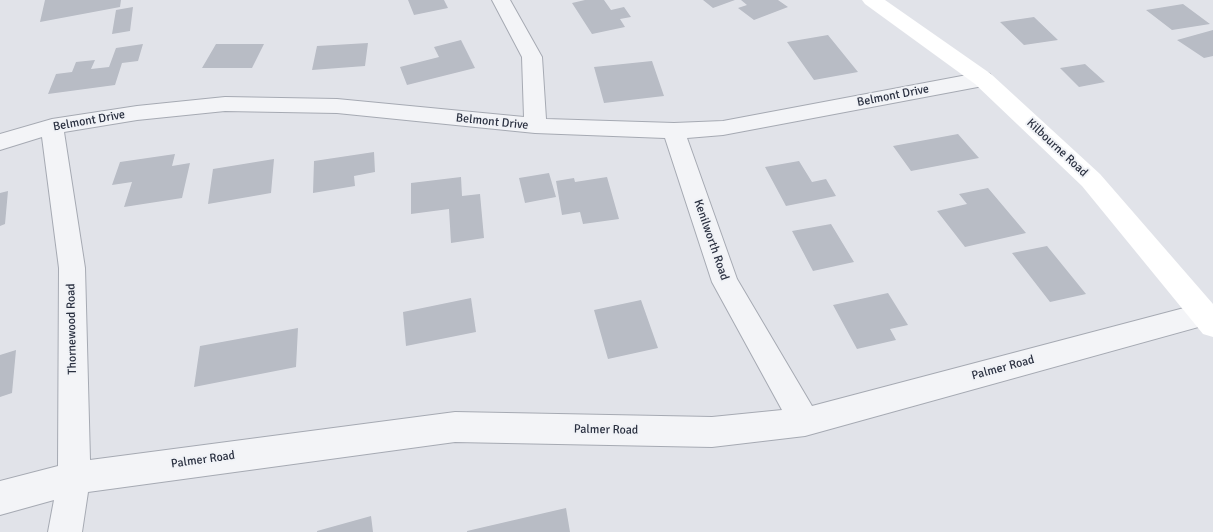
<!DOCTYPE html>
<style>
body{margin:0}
canvas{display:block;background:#e1e3e9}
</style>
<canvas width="1213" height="532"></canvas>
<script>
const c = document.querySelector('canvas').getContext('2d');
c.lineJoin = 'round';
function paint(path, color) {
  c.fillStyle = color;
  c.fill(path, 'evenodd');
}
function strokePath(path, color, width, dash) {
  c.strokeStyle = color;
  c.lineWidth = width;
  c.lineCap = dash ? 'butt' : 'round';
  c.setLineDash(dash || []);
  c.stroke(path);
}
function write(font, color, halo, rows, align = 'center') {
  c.font = font + ' Signika,sans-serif';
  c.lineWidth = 4;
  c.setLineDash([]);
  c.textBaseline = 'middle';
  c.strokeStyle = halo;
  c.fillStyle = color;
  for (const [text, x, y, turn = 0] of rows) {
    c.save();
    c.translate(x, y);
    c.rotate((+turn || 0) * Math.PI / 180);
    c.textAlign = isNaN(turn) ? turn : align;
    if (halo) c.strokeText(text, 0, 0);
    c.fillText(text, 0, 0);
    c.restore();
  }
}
paint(new Path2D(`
 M45 0H121L120 7 40 22Z
 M408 0H444L448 8 414 15Z
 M585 0H604L611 10 624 7 631 17 620 19 625 27 592 34 572 3Z
 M703 0H735L713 8Z
 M741 0H778L788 7 754 20 738 8 747 5Z
 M1183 4 1210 24 1172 30 1146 10Z
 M133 7 130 31 112 34 116 10Z
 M1034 17 1058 40 1024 45 1000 22Z
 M1213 30V56L1204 58 1177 40Z
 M828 35 858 72 814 80 787 42Z
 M461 40 475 68 407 85 400 67 439 57 434 47Z
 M368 43 365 66 312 70 317 46Z
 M143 44 138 61 122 63 115 85 48 94 56 74 72 72 76 62 95 60 91 69 109 67 116 48Z
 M216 44H264L252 68H202Z
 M652 61 664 96 604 103 594 67Z
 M1085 64 1105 82 1079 87 1060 68Z
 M958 134 979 158 911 171 893 146Z
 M374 152 375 172 354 176 355 186 313 193 314 161Z
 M175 154 172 166 190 163 182 198 124 207 132 182 112 185 120 162Z
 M274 159 271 193 208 204 213 169Z
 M799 161 812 182 826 179 836 196 786 206 765 167Z
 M549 173 556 197 525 203 519 178Z
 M461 177 462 196 480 194 484 238 451 243 449 209 411 214V183Z
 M607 177 619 219 583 224 580 212 562 215 556 181 574 178 575 182Z
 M988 188 1026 233 965 247 937 211 967 204 959 194Z
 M8 191 5 224 0 226V193Z
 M831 224 854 262 813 271 792 231Z
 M1047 246 1086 294 1050 302 1012 253Z
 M888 293 908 325 890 329 896 340 857 349 833 305Z
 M471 298 476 332 406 346 403 312Z
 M641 300 658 348 608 359 594 310Z
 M298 328 296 367 194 387 200 346Z
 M16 350 12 393 0 397V355Z
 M566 508 570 532H467V531Z
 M371 516 373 532H317V531Z`), '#b8bcc5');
const street = new Path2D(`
 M492 0H510L542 57 546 119 674 123 723 121 983 72 990 74 993 79 990 84 983 86 723 135 687 138 737 279 812 406 1203 303 1213 307V323L805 436 712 447 455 442 88 492 82 532H48L54 500 0 515V481L58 466 59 268 42 137 0 150V134L52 119 137 106 225 97 337 99 524 117 522 57ZM225 111 337 113 535 133 665 138 712 282 782 410 712 417 455 412 90 460 85 268 64 132 137 120Z`);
strokePath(street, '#a6aab3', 2);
paint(street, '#f3f4f7');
paint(new Path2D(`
 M862 0H885L991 74 1100 174 1213 304V337L1203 334 1082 186 975 84 865 4Z`), '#fff');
write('12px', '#2a3040', '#f0f2f6', [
 ["Belmont Drive",893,96,-11],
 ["Belmont Drive",89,121,-10],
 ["Belmont Drive",492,122,6],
 ["Kilbourne Road",1057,148,43],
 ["Kenilworth Road",711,240,71],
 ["Thornewood Road",72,329,-91],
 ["Palmer Road",1003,368,-15],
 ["Palmer Road",606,430,1],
 ["Palmer Road",203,460,-8]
]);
</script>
